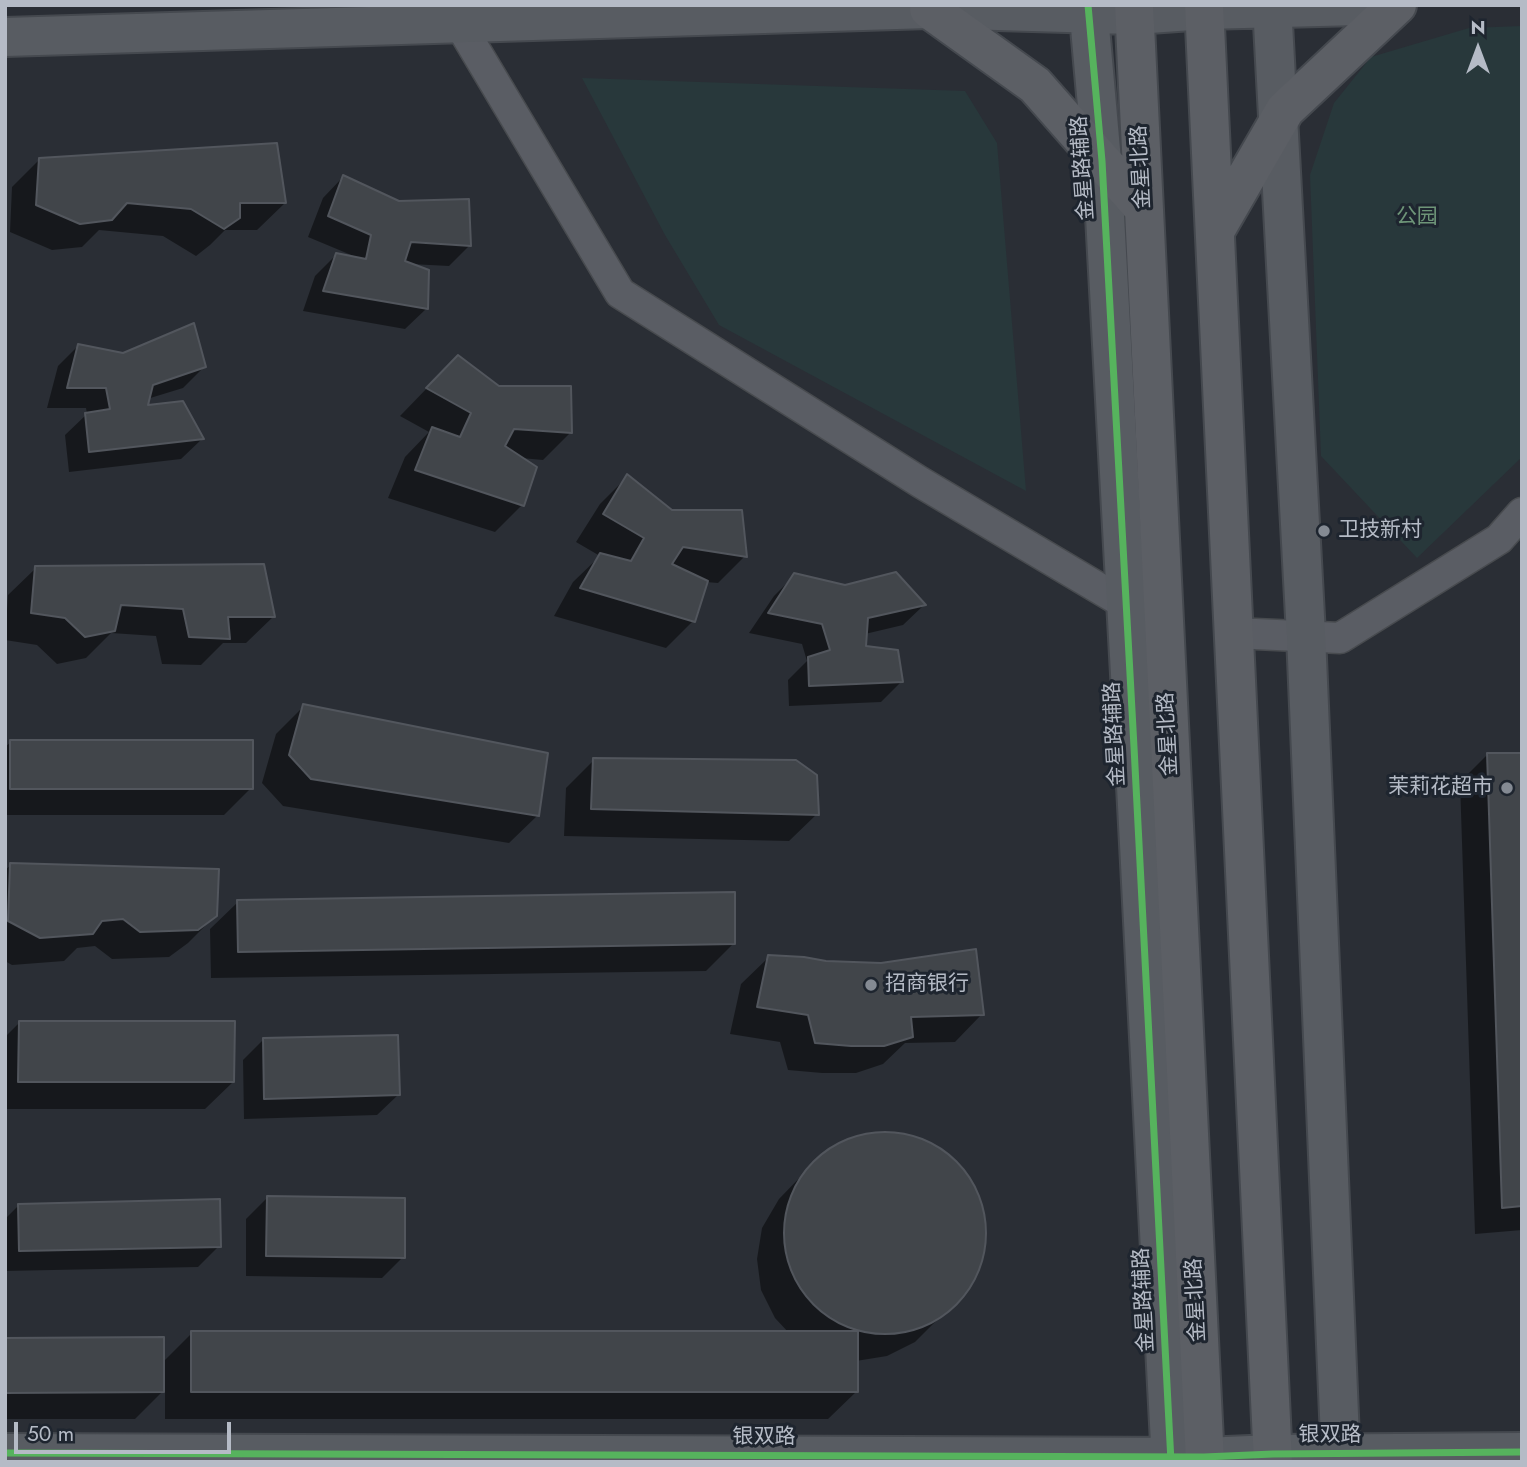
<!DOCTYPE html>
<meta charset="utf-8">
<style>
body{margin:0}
#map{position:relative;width:1527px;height:1467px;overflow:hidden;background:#2a2e35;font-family:Jost,sans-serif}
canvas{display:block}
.frame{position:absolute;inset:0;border:7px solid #b5bbc6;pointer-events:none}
.north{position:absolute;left:1443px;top:14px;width:70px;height:70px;-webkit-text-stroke:5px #1e252f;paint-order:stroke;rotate:0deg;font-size:19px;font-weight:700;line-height:28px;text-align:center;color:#b5bbc6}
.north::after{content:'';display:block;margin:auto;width:24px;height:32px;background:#b5bbc6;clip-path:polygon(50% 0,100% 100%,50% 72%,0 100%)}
.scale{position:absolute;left:14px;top:1422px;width:217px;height:32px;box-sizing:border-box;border:4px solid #b5bbc6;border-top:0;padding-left:9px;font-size:21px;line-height:24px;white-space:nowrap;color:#b5bbc6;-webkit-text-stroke:5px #1e252f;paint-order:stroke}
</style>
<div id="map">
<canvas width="1527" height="1467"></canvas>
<div class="frame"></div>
<div class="north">N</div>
<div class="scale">50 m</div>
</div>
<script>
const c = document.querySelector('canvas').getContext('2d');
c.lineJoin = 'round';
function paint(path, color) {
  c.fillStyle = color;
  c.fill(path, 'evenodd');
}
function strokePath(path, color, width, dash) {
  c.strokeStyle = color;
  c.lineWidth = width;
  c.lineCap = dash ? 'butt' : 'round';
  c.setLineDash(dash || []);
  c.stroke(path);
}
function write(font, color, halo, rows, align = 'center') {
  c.font = font + ' Jost,"Noto Sans SC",sans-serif';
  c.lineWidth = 6;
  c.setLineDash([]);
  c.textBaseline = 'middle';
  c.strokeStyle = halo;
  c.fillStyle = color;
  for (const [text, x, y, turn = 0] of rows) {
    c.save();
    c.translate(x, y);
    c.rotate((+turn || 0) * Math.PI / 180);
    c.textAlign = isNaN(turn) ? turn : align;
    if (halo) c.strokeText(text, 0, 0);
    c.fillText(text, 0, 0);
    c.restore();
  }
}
paint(new Path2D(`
 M1522 26V457L1417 558 1321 456 1310 175 1334 103 1371 57 1469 28Z
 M582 78 965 91 997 143 1026 491 719 325 665 235Z`), '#28383b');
paint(new Path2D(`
 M39 160 285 203 257 230H225L210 245 196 256 163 236 99 230 82 247 52 250 10 232 12 187Z
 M343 177 469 246 449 266 410 264 428 271 426 309 405 329 303 311 315 276 336 255 356 257 308 237 323 198Z
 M79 345 123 354 204 367 183 388 147 399 145 407 202 439 181 459 69 472 65 435 87 414 86 408H47L58 366Z
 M431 384 498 388 571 432 543 460 521 458 522 505 495 532 388 498 405 457 429 432 400 416Z
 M627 477 672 512 745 556 718 583 706 582 693 621 666 648 554 616 573 582 600 556 576 542 600 504Z
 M36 568 274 616 246 643H223L201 665 162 664 156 636 111 633 86 658 57 664 37 645 5 640 8 595Z
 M795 575 924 605 903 625 865 634 864 648 902 681 881 702 789 706 788 680 807 661 802 644 749 633 774 596Z
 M304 706 537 816 509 843 283 806 262 783 276 734Z
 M11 742 251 788 224 815H5V747Z
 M1487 755H1522V1230L1475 1234 1460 782Z
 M594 760 817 814 789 841 564 836 566 788Z
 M11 865 216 915 188 943 169 957 112 959 95 946 77 948 64 961 12 965 5 961V870Z
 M238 902 734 943 706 971 211 978 210 929Z
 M769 957 982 1014 955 1042 905 1043 883 1064 856 1073H822L788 1070 780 1042 730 1034 741 984Z
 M19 1023 233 1082 205 1109H5V1037Z
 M263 1040 398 1095 377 1115 244 1119 243 1060Z
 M898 1134 931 1144 958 1164 977 1192 985 1225 982 1259 968 1289 915 1342 887 1356 856 1361V1392L828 1419H165V1389L135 1419H5V1339L162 1363 192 1333H789L775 1318 761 1290 757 1259 762 1228 779 1199 807 1170 833 1148 864 1135Z
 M267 1198 403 1257 382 1278 246 1276V1219Z
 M19 1205 219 1246 198 1267 5 1271V1219Z`), '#0007');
const building = new Path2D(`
 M277 143 286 203H240V218L224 229 191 209 127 203 112 220 80 224 36 205 39 158Z
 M343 175 399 201 469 199 471 246 411 242 405 261 429 270 428 309 323 291 336 253 366 259 371 235 328 216Z
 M194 323 206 367 153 385 148 405 183 401 204 439 89 452 85 413 110 409 106 388H67L78 344 123 353Z
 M458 355 499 386H571L572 433 514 429 505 446 537 467 524 506 415 470 432 427 460 437 471 413 426 388Z
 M627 474 672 510H742L747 557 683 547 672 564 708 581 695 622 580 588 600 553 631 561 644 538 603 514Z
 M264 564 275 617H228L230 639 189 637 183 609 121 605 115 631 85 637 65 618 31 613 35 566Z
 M896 572 926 605 868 618 866 646 898 650 903 682 809 686 808 657 830 650 822 624 768 613 794 573 845 585Z
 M303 704 548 753 539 816 311 779 289 755Z
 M10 740H253V789H10Z
 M1487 753H1522V1206L1502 1208Z
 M593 758 796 760 817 775 819 815 591 809Z
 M10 863 219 869 217 916 198 930 140 932 123 919 102 921 93 934 40 938 8 921Z
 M735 892V944L238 952 237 900Z
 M976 949 984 1015 911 1017 913 1037 884 1046H851L815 1043 808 1015 757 1007 768 955 804 957 826 961 881 963Z
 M19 1021H235L234 1082H18Z
 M398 1035 400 1095 264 1099 263 1038Z
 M784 1233a101 101 0 1 1 202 0a101 101 0 1 1-202 0Z
 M267 1196 405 1198V1258L266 1256Z
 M220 1199 221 1247 19 1251 18 1204Z
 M191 1331H858V1392H191Z
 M164 1337V1392L5 1393V1338Z`);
paint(building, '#41454a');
strokePath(building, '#52565d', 2);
const street = new Path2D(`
 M459 23 620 293 920 482 1139 612
 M1234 633 1340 638 1499 539 1522 513`);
const secondary = new Path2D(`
 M1088 5 1102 161 1134 747 1171 1462
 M1272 5 1306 635 1341 1462
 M5 37 929 9 1135 15 1205 10 1396 5
 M5 1453 1204 1457 1273 1454 1522 1452`);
const primary = new Path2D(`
 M1134 5 1205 1462
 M1204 5 1273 1462
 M929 9 1035 85 1144 209
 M1215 231 1285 110 1397 5`);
strokePath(street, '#484b4f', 33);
strokePath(secondary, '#45494f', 42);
strokePath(primary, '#45494f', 42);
strokePath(street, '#5a5d64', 30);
strokePath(secondary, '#585c62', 38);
strokePath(primary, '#5c5f65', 38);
strokePath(new Path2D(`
 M1088 5 1102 161 1134 747 1171 1462
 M5 1453 1204 1457 1273 1454 1522 1452`), '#56b35d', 7);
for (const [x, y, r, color] of [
 [1324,531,7,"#848a93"],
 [1507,788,7,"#848a93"],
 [871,985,7,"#848a93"]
]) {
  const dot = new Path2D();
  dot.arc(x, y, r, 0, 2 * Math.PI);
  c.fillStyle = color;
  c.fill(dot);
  strokePath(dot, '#1e252f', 2.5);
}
write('21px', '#b5bbc6', '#1e252f', [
 ["金星北路",1142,167,-93],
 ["金星路辅路",1084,168,-94],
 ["金星路辅路",1116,734,-93],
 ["金星北路",1169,734,-93],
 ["金星路辅路",1145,1300,-93],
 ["金星北路",1197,1300,-93],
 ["银双路",1330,1436],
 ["银双路",764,1438]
]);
write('21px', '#6e9578', '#1e252f', [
 ["公园",1417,218]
]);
write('21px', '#b5bbc6', '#1e252f', [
 ["卫技新村",1338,531],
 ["茉莉花超市",1493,788,"right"],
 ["招商银行",885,985]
], 'left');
</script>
